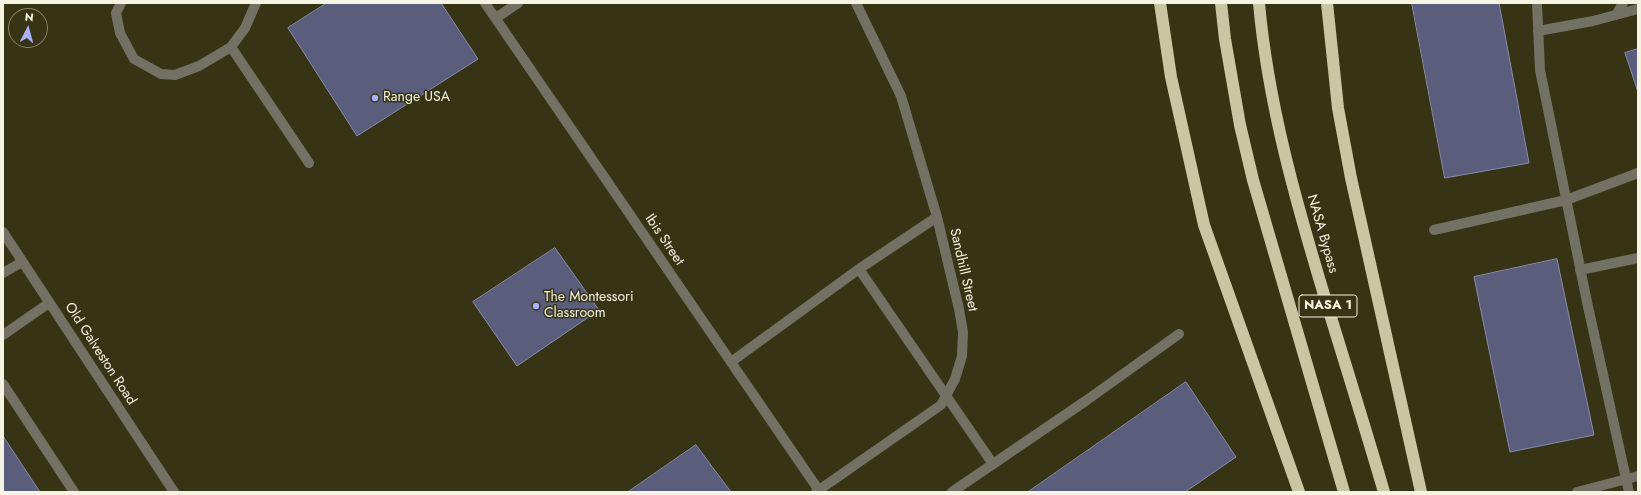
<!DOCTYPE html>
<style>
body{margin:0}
#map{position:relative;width:1641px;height:495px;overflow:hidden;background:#373415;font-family:Jost,sans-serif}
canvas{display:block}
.frame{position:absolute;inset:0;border:4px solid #f5f4e2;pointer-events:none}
.north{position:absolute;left:8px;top:8px;width:40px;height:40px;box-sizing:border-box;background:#373415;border:1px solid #838167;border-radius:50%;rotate:6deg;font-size:11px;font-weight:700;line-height:16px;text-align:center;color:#f5f4e2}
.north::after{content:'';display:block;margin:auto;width:14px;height:18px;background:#a9b0fc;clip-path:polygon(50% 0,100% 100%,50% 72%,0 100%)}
</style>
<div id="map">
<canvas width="1641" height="495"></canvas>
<div class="frame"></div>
<div class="north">N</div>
</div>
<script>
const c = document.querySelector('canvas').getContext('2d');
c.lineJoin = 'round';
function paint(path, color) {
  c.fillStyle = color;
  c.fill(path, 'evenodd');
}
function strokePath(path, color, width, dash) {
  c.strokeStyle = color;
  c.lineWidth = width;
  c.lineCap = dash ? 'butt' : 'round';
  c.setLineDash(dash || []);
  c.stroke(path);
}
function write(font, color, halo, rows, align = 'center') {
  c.font = font + ' Jost,sans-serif';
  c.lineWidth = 3;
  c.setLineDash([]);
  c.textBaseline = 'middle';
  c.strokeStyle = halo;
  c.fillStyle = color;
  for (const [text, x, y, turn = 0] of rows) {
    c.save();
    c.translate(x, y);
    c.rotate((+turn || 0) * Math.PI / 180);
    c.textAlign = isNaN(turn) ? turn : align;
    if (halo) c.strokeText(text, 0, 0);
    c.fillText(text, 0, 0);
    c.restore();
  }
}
const building = new Path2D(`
 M327 3H441L478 59 357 136 288 28Z
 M1412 3H1499L1529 163 1445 178Z
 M1638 49V92L1625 53Z
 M555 248 599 310 517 366 473 302Z
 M1557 259 1594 435 1510 452 1474 277Z
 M1186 382 1236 457 1185 492H1028Z
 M3 436 40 492H3Z
 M696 445 731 492H628Z`);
paint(building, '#5a5d7b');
strokePath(building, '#888cac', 1);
strokePath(new Path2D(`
 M121 3 116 13 120 33 134 59 161 74 175 75 199 66 231 47 245 28 256 3
 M485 3 820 492
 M1537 3 1540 70 1587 302 1629 492
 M1616 15 1623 3
 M496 18 518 3
 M1538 31 1593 21 1638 9
 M231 47 309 163
 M937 217 859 269 993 464
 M1434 230 1566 200 1638 173
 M3 232 174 492
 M1580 270 1638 258
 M3 273 22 262
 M3 335 49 303
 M731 362 859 269
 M3 384 74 492
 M816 492 941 405 955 379 962 356 963 332 959 309 937 217 901 96 856 3
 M952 492 1087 400 1179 334
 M1577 492 1638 476`), '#727163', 10);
strokePath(new Path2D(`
 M1160 3 1171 77 1204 225 1299 492
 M1221 3 1225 39 1240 125 1253 180 1344 492
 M1259 3C1268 104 1296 202 1325 298 1345 363 1365 427 1384 492
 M1327 3 1338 108 1351 178 1421 492`), '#c9c7a3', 12);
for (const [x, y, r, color] of [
 [375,98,4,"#a9b0fc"],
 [536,306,4,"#a9b0fc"]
]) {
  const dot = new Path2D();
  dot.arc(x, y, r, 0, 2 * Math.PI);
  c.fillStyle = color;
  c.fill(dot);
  strokePath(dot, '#373415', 1.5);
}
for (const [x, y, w] of [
 [1328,306,58]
]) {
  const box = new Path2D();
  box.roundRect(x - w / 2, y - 11, w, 22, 3);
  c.fillStyle = '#373415';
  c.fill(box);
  strokePath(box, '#f5f4e2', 1);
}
write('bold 13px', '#f5f4e2', null, [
 ["NASA 1",1328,306]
]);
write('14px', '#f5f4e2', '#373415', [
 ["Range USA",383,98],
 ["The Montessori",544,298],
 ["Classroom",544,314]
], 'left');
write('14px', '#f5f4e2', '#373415', [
 ["NASA Bypass",1322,234,74],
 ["Ibis Street",664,240,56],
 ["Sandhill Street",963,270,77],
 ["Old Galveston Road",100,354,57]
]);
</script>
